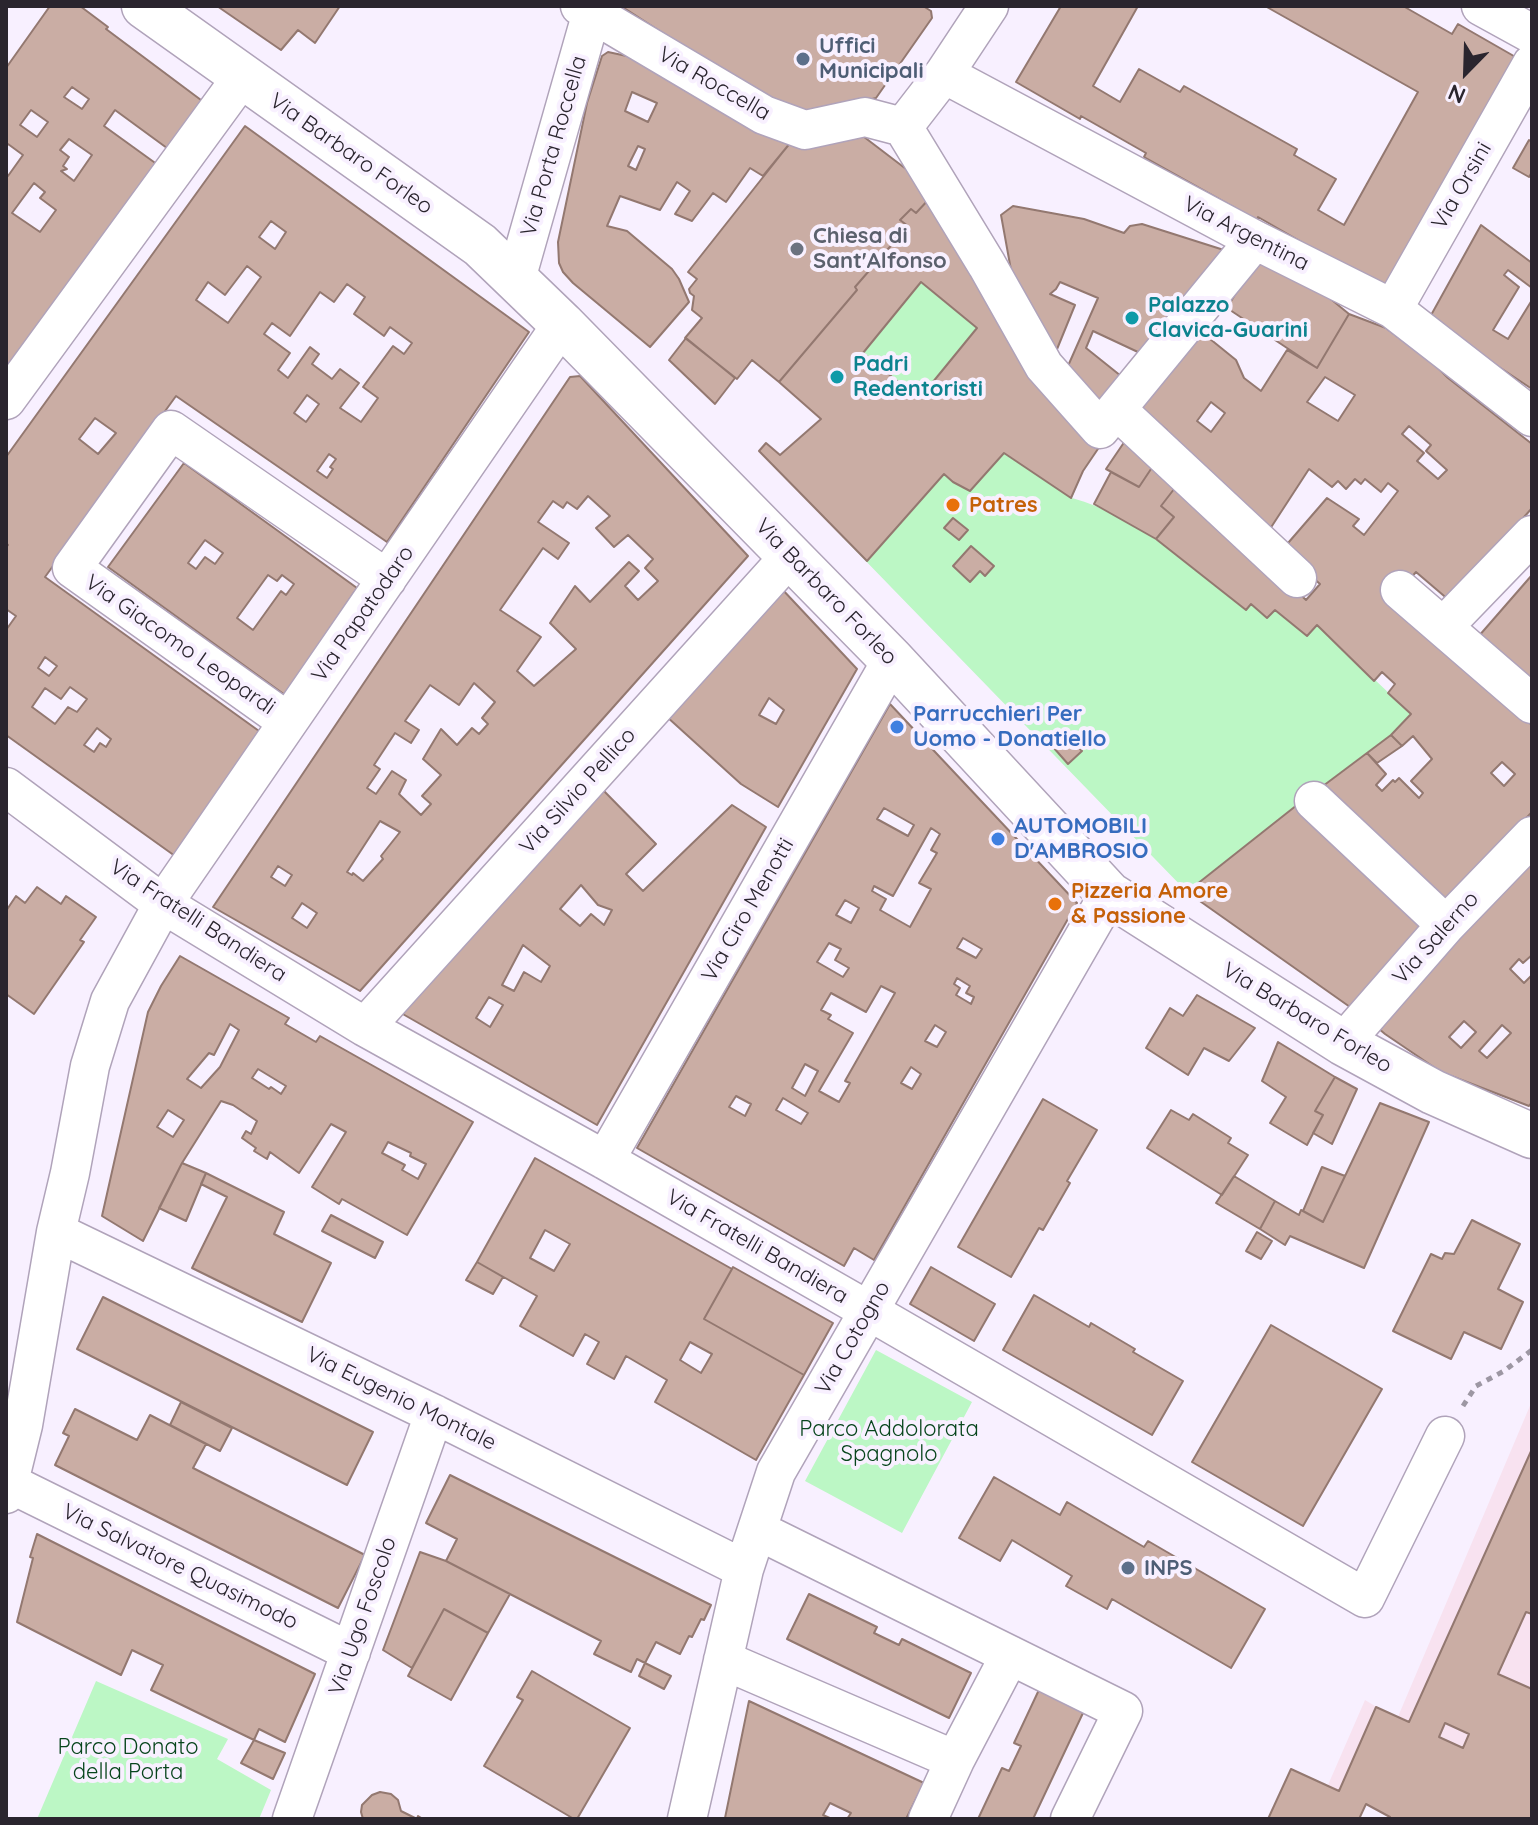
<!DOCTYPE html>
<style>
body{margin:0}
#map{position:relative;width:1538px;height:1825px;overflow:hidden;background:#f8f0ff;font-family:Quicksand,sans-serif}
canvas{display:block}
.frame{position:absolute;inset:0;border:8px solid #2a252e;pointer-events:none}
.north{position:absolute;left:1426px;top:32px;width:80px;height:80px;-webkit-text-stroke:6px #f8f0ff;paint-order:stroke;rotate:203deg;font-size:22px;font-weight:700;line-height:32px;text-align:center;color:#2a252e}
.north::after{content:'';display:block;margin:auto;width:28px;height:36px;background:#2a252e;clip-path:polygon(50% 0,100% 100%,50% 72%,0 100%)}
</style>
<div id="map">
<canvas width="1538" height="1825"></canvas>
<div class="frame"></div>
<div class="north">N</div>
</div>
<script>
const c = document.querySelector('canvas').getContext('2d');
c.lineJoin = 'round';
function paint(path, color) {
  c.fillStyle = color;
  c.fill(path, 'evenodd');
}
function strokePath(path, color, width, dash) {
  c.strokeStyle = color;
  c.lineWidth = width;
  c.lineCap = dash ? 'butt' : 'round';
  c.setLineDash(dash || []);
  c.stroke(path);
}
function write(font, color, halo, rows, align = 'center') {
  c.font = font + ' Quicksand,sans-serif';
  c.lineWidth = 8;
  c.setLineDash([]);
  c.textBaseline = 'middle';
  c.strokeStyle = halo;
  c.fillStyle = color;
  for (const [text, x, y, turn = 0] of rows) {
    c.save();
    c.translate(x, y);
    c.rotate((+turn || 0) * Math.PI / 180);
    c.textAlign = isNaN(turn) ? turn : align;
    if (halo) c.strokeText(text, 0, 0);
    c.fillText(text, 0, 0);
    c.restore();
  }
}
paint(new Path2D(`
 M1532 1401V1819H1394L1328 1785 1365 1700 1397 1719Z`), '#f8e2f0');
paint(new Path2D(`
 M908 226 1104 440 1083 471 1072 498C1138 516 1192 568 1246 610L1251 604 1267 618 1275 610 1307 636 1317 625 1411 714 1391 735 1297 805 1187 892 759 451 766 443 780 455 821 419 779 382 857 290Z
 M876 1350 972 1402 902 1533 805 1481Z
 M96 1681 228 1739 217 1759 271 1790 259 1819H37Z`), '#bcf7c5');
const building = new Path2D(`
 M50 6H80L108 27 106 29 205 103 171 151 115 110 104 126 158 165 6 377V175L8 176 23 155 8 144 6 147V68ZM72 87 89 99 82 109 64 97ZM31 110 48 122 37 137 20 125ZM69 139 92 155 74 181 61 171 67 169 63 166 69 157 60 150ZM34 183 45 192 40 198 56 210 40 232 12 213Z
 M217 6H340L315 43 298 30 281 50Z
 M621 6H923L931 11 932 18 876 98 806 116 774 105Z
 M1061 6H1138L1093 86 1120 102 1139 69 1180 92 1184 86 1297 149 1294 155 1336 179 1318 210 1344 225 1418 92 1265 6H1403L1452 34 1458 24 1519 59 1387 291 1258 217 1257 220 1144 157 1146 153 1081 116 1080 119 1016 82Z
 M608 52 650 61 791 142 763 176 750 168 726 202 713 193 692 221 675 214 690 191 677 182 660 210 620 196 607 226 627 231 672 269 679 279 689 302 650 347 573 283 563 272 559 263 558 242 587 103 602 56ZM632 92 657 103 648 122 625 111ZM638 146 645 149 636 170 628 166Z
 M245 126 529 332 387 542 176 396 45 577 259 731 175 856 6 735V630L16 616 6 609V547L8 545 6 543V457ZM271 221 286 232 275 249 259 237ZM247 266 261 277 228 323 196 300 208 282 225 295ZM347 284 365 297 354 314 384 336 390 327 412 343 404 354 393 346 363 387 378 398 361 422 340 408 359 383 340 369 332 379 312 364 319 354 310 347 288 378 278 370 290 353 264 334 272 323 290 336 320 292 334 302ZM307 395 319 404 306 422 294 413ZM95 418 116 433 98 454 79 439ZM329 454 336 459 330 467 333 469 327 478 317 471ZM45 657 57 666 49 676 38 668ZM70 687 87 699 77 712 68 707 55 724 32 707 45 688 61 699ZM97 728 111 739 106 747 100 743 94 752 84 745Z
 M851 127 910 172 930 198 916 213 911 209 900 220 908 226 855 287 857 290 779 382 752 360 737 379 685 338 702 318 692 310 694 296 690 293 689 289 697 279 688 272 794 138Z
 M1529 140 1532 142V172L1529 177 1513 168Z
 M930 198 1104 440 1083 471 1071 498 1004 453 970 491 953 482 944 474 867 561 759 451 766 443 780 455 821 419 779 382 857 290 855 287 908 226 900 220 911 209 916 213ZM921 282 977 328 919 399 863 353Z
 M1013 206 1084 219 1124 233 1130 226 1142 224 1227 251 1098 410 1064 375 1098 298 1060 282 1056 289 1050 294 1075 305 1053 359 1011 270 1001 215ZM1093 331 1140 353 1121 376 1086 348Z
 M1481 225 1532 263V288L1508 270 1504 275 1519 287 1493 330 1508 339 1532 300V389L1433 323 1430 317Z
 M1263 258 1327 296 1349 314 1317 368 1227 308 1243 281Z
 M1349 314 1386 328 1434 364 1448 378 1532 444V508L1450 601 1416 572 1388 604 1532 725V812L1444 904 1319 789 1367 753 1386 774 1376 785 1382 791 1393 780 1395 782 1399 778 1419 798 1423 793 1411 781 1432 759 1413 736 1402 746 1391 735 1411 714 1388 693 1395 684 1382 672 1374 681 1317 625 1307 636 1275 610 1267 618 1251 604 1246 610 1156 539 1174 517 1161 506 1181 480 1306 600 1320 584 1282 550 1327 498 1359 519 1353 526 1364 535 1398 491 1388 483 1381 492 1365 479 1361 484 1355 479 1346 489 1338 481 1332 487 1309 469 1268 532 1160 438 1167 430 1133 402 1194 326 1236 360 1244 378 1261 391 1287 350 1317 368ZM1325 377 1355 395 1338 421 1307 402ZM1211 402 1225 413 1211 432 1197 421ZM1409 426 1431 445 1426 451 1447 470 1438 479 1417 461 1424 453 1402 434ZM1502 762 1515 774 1504 786 1491 773Z
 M686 338 735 378 715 404 669 360Z
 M580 376 748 556 360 991 213 907 570 377ZM588 496 610 516 596 528 614 547 628 535 653 559 645 568 658 581 638 600 625 586 639 571 629 562 590 602 575 586 550 623 576 649 534 686 517 671 541 637 500 610 543 548 558 559 569 543 538 522 553 501 563 508 567 502 577 509ZM474 683 495 702 482 718 488 724 479 734 472 728 457 745 441 729 423 759 441 775 422 796 431 804 421 815 399 794 406 780 392 771 376 794 367 788 380 769 374 765 395 733 411 743 419 730 405 721 430 685 459 705ZM380 821 400 832 381 856 383 859 363 881 353 873 352 875 347 872ZM278 866 292 875 285 886 271 877ZM302 903 317 913 307 928 292 918Z
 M1127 438 1157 460 1139 487 1106 469Z
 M1157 460 1181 480 1161 506 1174 517 1156 539 1094 504 1111 472 1139 487Z
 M184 463 357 588 285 695 108 567ZM205 540 223 553 215 564 205 557 196 569 188 563ZM268 575 277 581 282 575 294 584 286 595 281 591 253 630 237 618Z
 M953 518 968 530 959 540 944 528Z
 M971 546 994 566 985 576 980 571 970 582 953 566Z
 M1532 575V684L1478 637Z
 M781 588 857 669 778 807 741 784 666 716ZM769 698 784 710 776 724 759 715Z
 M890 704 1077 903 874 1260 854 1248 844 1266 637 1148ZM884 808 914 825 908 836 877 819ZM931 828 940 834 931 850 937 853 919 883 931 889 910 927 880 910 886 899 872 891 874 886 893 896ZM845 900 859 908 851 923 836 915ZM963 938 982 949 976 958 957 948ZM829 943 841 949 835 960 849 968 843 977 817 962ZM957 978 970 986 966 993 974 997 971 1004 956 995 960 988 954 984ZM881 986 895 993 845 1081 850 1083 839 1102 819 1091 853 1033 828 1019 831 1015 821 1010 831 993 866 1012ZM935 1025 946 1032 937 1047 925 1041ZM805 1064 818 1071 805 1096 792 1088ZM911 1067 921 1074 912 1089 901 1083ZM736 1096 751 1104 745 1116 729 1107ZM783 1098 808 1113 801 1124 776 1110Z
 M1066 735 1082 751 1068 764 1053 747Z
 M1391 735 1402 746 1377 763 1367 753Z
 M602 789 656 844 626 874 643 891 732 805 766 827 597 1125 401 1013ZM581 885 598 905 612 910 604 925 591 914 580 926 560 909ZM523 945 550 966 541 982 524 972 514 991 502 985ZM489 997 503 1005 490 1027 476 1018Z
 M1297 805 1426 925 1350 1007 1187 892Z
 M1532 851V955L1523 963 1519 959 1510 969 1524 983 1532 975V1102L1529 1106 1441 1072 1385 1034 1371 1022ZM1464 1021 1476 1032 1461 1048 1449 1037ZM1502 1025 1511 1033 1487 1058 1479 1051Z
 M37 887 61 904 66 896 96 917 80 940 84 942 34 1014 6 994V911L16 896 25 903Z
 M180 956 289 1018 285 1024 316 1042 320 1036 473 1122 407 1235 342 1199 339 1204 312 1187 346 1132 331 1124 299 1173 270 1152 267 1159 254 1151 256 1148 242 1138 246 1131 251 1134 257 1121 233 1105 221 1101 182 1163 143 1241 102 1216 148 1012 161 986ZM230 1024 239 1030 220 1067 201 1088 187 1079 209 1053 214 1055ZM258 1069 286 1086 281 1094 271 1087 269 1089 252 1078ZM168 1110 184 1120 173 1137 157 1127ZM388 1142 411 1153 410 1156 426 1164 418 1179 402 1170 405 1165 382 1153Z
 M1197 995 1255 1028 1229 1061 1204 1048 1188 1075 1146 1048 1170 1008 1183 1016Z
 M1278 1042 1335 1077 1315 1111 1323 1115 1307 1145 1270 1123 1286 1097 1262 1081Z
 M1335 1077 1357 1089 1332 1144 1313 1133 1323 1115 1315 1111Z
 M1043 1099 1097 1130 1067 1181 1070 1183 1043 1230 1039 1228 1011 1277 958 1247Z
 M1380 1103 1429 1122 1364 1268 1290 1236 1285 1245 1260 1229 1275 1201 1299 1215 1301 1210 1323 1222Z
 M1171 1110 1189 1120 1193 1114 1231 1138 1228 1143 1248 1155 1222 1195 1147 1148Z
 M535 1158 732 1269 704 1319 804 1375 756 1460 655 1402 667 1380 626 1356 614 1379 587 1364 599 1342 585 1334 573 1356 520 1326 537 1296 477 1262ZM545 1230 570 1244 554 1271 530 1258ZM690 1342 712 1354 701 1373 680 1360Z
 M182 1163 206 1173 186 1221 159 1208Z
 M1322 1167 1345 1176 1323 1222 1303 1211Z
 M206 1173 284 1212 274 1234 331 1263 302 1322 192 1268 227 1197 201 1184Z
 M1234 1176 1275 1201 1260 1229 1216 1203Z
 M331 1215 383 1242 375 1258 322 1231Z
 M1472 1220 1520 1244 1498 1289 1523 1302 1501 1349 1464 1332 1451 1359 1393 1331 1431 1254 1442 1259 1445 1253 1454 1254Z
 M1257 1232 1272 1241 1261 1259 1246 1251Z
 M477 1262 503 1277 493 1294 466 1280Z
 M733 1267 833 1323 804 1375 704 1319Z
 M931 1267 995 1304 974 1341 910 1304Z
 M1034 1295 1089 1327 1091 1323 1135 1349 1133 1352 1183 1381 1152 1435 1003 1350Z
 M103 1297 373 1432 347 1485 77 1349Z
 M1271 1325 1382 1389 1303 1526 1192 1462Z
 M181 1402 232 1428 220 1451 170 1425Z
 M75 1409 137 1440 150 1415 206 1444 193 1468 365 1555 338 1608 55 1465 69 1436 63 1433Z
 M1532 1449V1614L1526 1612 1498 1674 1532 1689V1819H1390V1817L1366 1804 1359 1819H1268L1291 1769 1339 1791 1376 1707 1409 1722ZM1445 1723 1469 1734 1463 1748 1439 1737Z
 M450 1475 711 1605 704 1620 701 1619 692 1637 689 1636 680 1654 656 1642 645 1663 637 1659 631 1672 594 1654 601 1641 446 1561 457 1539 426 1523Z
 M994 1477 1060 1515 1067 1502 1144 1547 1148 1541 1265 1609 1231 1668 1112 1599 1107 1609 1066 1586 1072 1576 1012 1540 1000 1561 959 1538Z
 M37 1534 315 1674 285 1742 259 1729 254 1740 151 1690 163 1665 132 1650 121 1675 17 1622 33 1558 30 1557Z
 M420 1552 446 1561 510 1594 488 1633 444 1609 412 1668 383 1650Z
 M809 1594 877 1627 874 1633 899 1645 902 1639 971 1673 949 1718 787 1639Z
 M444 1609 488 1633 451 1700 408 1676Z
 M645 1663 671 1676 664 1689 639 1676Z
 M532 1671 630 1728 577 1819H574L484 1766 523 1700 517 1697Z
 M1045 1677 1091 1696 1033 1819H978L1002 1768 1009 1771 1021 1746 1014 1743Z
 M749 1701 924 1783 906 1819H847L851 1813 830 1803 823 1815 832 1819 725 1818Z
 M254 1740 285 1753 273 1779 241 1763Z
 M380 1792 391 1794 398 1800 401 1811 417 1819 418 1816 423 1819H363L361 1812 362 1805 372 1795Z`);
paint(building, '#caada4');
strokePath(building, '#937870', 2);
const minor = new Path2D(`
 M580 6 764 115 805 130 865 117 903 127
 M1481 6 1532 34
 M944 74 1255 240 1393 309 1532 417
 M903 127 987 265 1044 366 1100 429 1255 240
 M903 127 944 74 989 6
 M516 279 592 12
 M1393 309 1532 64
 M6 400 242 77
 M1117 410 1297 578
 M1400 590 1532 704
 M1443 627 1532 535
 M288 722 72 568 171 430 387 579
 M6 787 163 904 365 1027 605 1160 869 1311 1365 1598 1445 1436
 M1314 801 1446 925
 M365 1027 791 555
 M1343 1043 1446 925 1532 836
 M605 1160 892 660
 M56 1232 434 1414 744 1569
 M9 1483 351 1652
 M6 1494 23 1425 56 1232 70 1173 90 1066 110 1001 163 904 562 324
 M757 1530 1123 1711 1070 1819
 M723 1660 955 1760
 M292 1819 434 1414
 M687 1819 744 1569 776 1472 1109 894
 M928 1819 955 1760 1010 1655`);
const tertiary = new Path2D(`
 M144 6 480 245 562 324 892 660 1109 894 1343 1043 1433 1092 1532 1136`);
strokePath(minor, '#b0a3ba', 41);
strokePath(tertiary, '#b0a3ba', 47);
strokePath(new Path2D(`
 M1463 1406 1476 1386 1504 1371 1532 1350`), '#9d97a3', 5, [6, 6]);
strokePath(minor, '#fff', 38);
strokePath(tertiary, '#fff', 44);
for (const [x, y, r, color] of [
 [803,59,8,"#5c6f8a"],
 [797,249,8,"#6b7280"],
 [1132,318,8,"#0f9aa8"],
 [837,377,8,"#0f9aa8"],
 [953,505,8,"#e8710a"],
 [897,727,8,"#3f7fe0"],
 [998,839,8,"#3f7fe0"],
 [1055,904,8,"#e8710a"],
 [1128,1568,8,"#5c6f8a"]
]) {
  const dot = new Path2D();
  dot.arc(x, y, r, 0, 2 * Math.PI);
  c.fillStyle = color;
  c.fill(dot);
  strokePath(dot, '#f8f0ff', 3);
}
write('bold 22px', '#4e5e75', '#f8f0ff', [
 ["Uffici",819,46],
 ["Municipali",819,71],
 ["INPS",1144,1568]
], 'left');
write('22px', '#2a252e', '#f8f0ff', [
 ["Via Roccella",714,84,30],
 ["Via Porta Roccella",554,146,-74],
 ["Via Barbaro Forleo",351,154,35],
 ["Via Orsini",1462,186,-60],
 ["Via Argentina",1246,234,27],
 ["Via Barbaro Forleo",826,592,46],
 ["Via Papatodaro",363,614,-55],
 ["Via Giacomo Leopardi",180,645,35],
 ["Via Silvio Pellico",578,791,-48],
 ["Via Ciro Menotti",748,910,-60],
 ["Via Fratelli Bandiera",198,921,33],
 ["Via Salerno",1436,938,-48],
 ["Via Barbaro Forleo",1307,1018,31],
 ["Via Fratelli Bandiera",757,1247,30],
 ["Via Cotogno",853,1338,-60],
 ["Via Eugenio Montale",401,1399,26],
 ["Via Salvatore Quasimodo",180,1567,26],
 ["Via Ugo Foscolo",363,1616,-71]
]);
write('bold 22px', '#5b616d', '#f8f0ff', [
 ["Chiesa di",813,236],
 ["Sant'Alfonso",813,261]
], 'left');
write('bold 22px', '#0d838f', '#f8f0ff', [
 ["Palazzo",1148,305],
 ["Clavica-Guarini",1148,330],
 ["Padri",853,364],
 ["Redentoristi",853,389]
], 'left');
write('bold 22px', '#c56008', '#f8f0ff', [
 ["Patres",969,505],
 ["Pizzeria Amore",1071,891],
 ["& Passione",1071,916]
], 'left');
write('bold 22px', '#366cbe', '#f8f0ff', [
 ["Parrucchieri Per",913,714],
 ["Uomo - Donatiello",913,739],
 ["AUTOMOBILI",1014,826],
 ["D'AMBROSIO",1014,851]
], 'left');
write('22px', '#07451c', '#f8f0ff', [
 ["Parco Addolorata",889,1429],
 ["Spagnolo",889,1454],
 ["Parco Donato",128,1747],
 ["della Porta",128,1772]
]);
</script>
